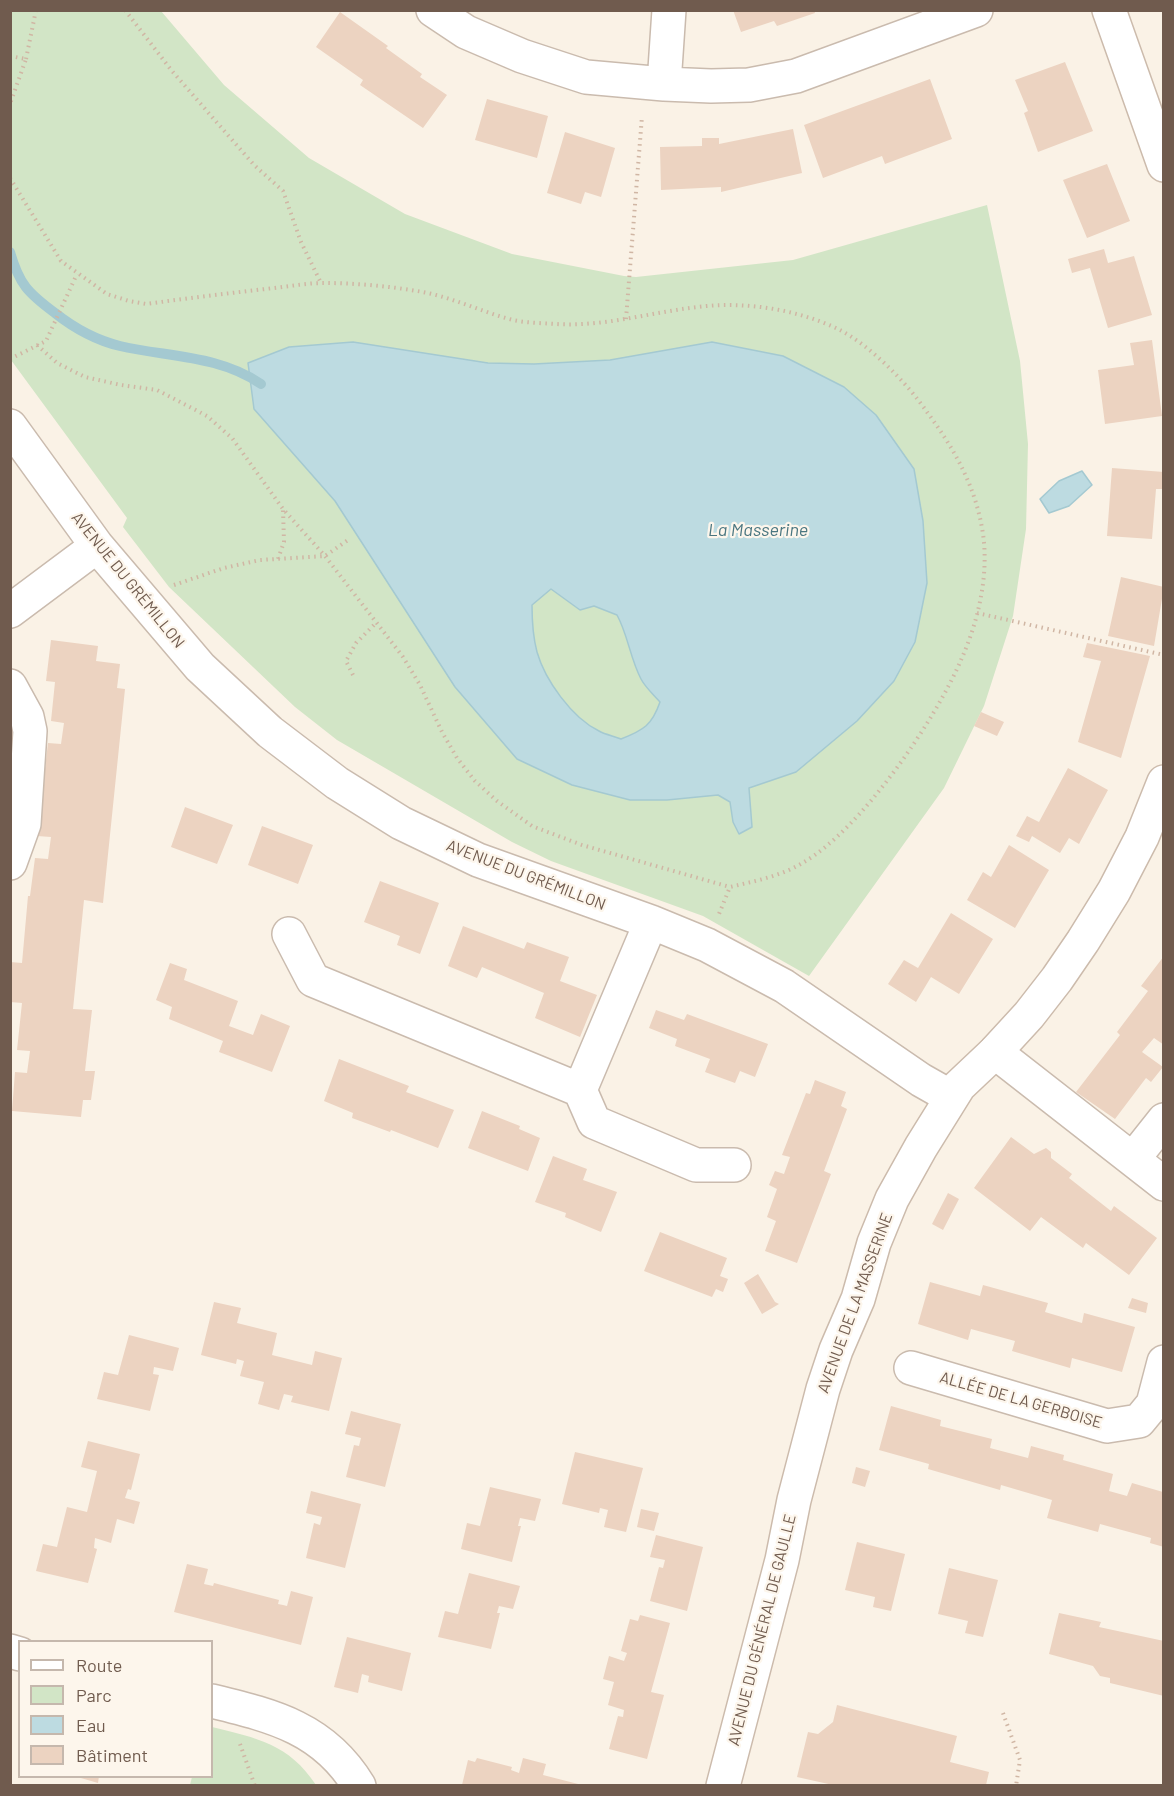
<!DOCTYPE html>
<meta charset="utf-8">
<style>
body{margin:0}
#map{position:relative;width:1174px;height:1796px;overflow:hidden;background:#faf2e6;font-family:Barlow,sans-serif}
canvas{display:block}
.frame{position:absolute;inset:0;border:12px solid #705b4e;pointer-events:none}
.legend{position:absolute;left:18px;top:1640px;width:195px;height:138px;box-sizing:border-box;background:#fdf6ec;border:2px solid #c5b8ad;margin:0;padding:8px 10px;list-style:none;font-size:18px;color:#705b4e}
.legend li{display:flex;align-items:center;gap:12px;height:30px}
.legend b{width:30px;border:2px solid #c5b8ad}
</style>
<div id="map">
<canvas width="1174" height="1796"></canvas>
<div class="frame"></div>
<ul class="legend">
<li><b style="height:8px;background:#fff"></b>Route</li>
<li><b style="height:16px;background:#d2e5c6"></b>Parc</li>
<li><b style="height:16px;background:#bddbe1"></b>Eau</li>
<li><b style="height:16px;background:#ecd3c1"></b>Bâtiment</li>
</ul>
</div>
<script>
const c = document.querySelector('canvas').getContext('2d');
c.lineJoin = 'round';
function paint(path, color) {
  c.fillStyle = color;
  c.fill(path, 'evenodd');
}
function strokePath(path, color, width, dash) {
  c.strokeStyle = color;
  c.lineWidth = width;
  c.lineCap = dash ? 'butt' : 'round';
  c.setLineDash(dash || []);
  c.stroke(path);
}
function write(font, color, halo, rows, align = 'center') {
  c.font = font + ' Barlow,sans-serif';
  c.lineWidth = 4.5;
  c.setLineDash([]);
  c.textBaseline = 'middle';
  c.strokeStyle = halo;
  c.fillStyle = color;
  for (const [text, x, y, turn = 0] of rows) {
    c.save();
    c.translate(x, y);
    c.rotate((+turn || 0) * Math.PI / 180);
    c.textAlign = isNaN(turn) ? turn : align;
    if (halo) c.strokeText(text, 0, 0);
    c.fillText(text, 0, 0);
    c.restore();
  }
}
paint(new Path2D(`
 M11 11H161L224 85 309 158 405 214 512 254 624 276 636 277 793 260 987 205 1020 361 1028 444 1026 529 1013 616 984 706 944 788 809 976 703 916 551 861 512 842 337 740 295 707 169 587 123 527 127 518 11 360Z
 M212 1727C257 1738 289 1744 316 1785H190L192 1777 212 1776Z`), '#d2e5c6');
const water = new Path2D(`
 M353 342 488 363 534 364 610 360 712 342 783 356 844 387 876 415 914 469 923 521 927 583 915 642 894 681 857 721 796 772 749 788 752 827 739 834 733 822 730 802 718 795 667 800H630L572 785 517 759 455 687 335 501 254 409 248 363 289 347ZM551 589 580 610 594 606 617 615C628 635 630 658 641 679 645 687 653 694 660 702 652 725 644 730 621 739 614 736 606 735 599 731 572 718 545 680 537 652 533 637 532 621 532 605Z
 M1082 471 1092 485 1069 506 1049 513 1040 499 1059 481Z`);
paint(water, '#bddbe1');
strokePath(water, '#a4c9d1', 1.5);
strokePath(new Path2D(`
 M10 252C19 284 28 293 55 313 74 328 95 340 120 346 167 357 219 355 261 384`), '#a4c9d1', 10);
paint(new Path2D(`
 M733 10H814L815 13 777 26 774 21 741 32Z
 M340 12 388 46 386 48 422 74 420 77 447 95 423 128 360 85 363 80 316 47Z
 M1065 62 1093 131 1038 152 1024 113 1028 111 1015 80Z
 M930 79 952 139 885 164 882 156 823 178 804 125Z
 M487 99 548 116 537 158 475 140Z
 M793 129 802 173 721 192V187L661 190 660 147 702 146V138H719V144Z
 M565 132 615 148 601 197 585 192 581 204 547 193Z
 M1107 164 1130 221 1087 238 1063 180Z
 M1104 249 1108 263 1134 256 1152 315 1108 328 1090 268 1072 273 1068 259Z
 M1152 340 1162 416 1105 424 1098 370 1134 365 1130 343Z
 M1112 468 1164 472 1163 489H1156L1152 539 1107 536Z
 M1121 577 1164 587 1154 646 1108 636Z
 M51 640 98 646 96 661 120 664 117 688 125 689 103 903 84 900 73 1009 92 1010 85 1071H95L91 1100H83L81 1117 12 1111 15 1072 27 1073 30 1051 17 1050 22 1003 10 1002V962L22 963 28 896H30L35 858 48 859 51 837 37 836 48 743 61 744 64 723 51 721 55 682 46 681Z
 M1087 643 1150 656 1121 758 1078 742 1101 661 1083 657Z
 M981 712 1004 722 997 736 974 726Z
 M1068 768 1108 790 1079 844 1069 838 1060 853 1032 836 1029 842 1016 836 1027 816 1039 822Z
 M185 807 233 825 217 864 171 847Z
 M262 826 313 845 298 884 248 865Z
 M1009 845 1049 870 1015 928 967 900 983 872 991 877Z
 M380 881 439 903 420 954 397 945 400 936 364 922Z
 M951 913 993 939 959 994 931 977 916 1002 888 984 904 960 918 968Z
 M463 926 524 949 527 942 569 957 560 981 597 995 580 1037 535 1018 544 993 482 967 477 978 448 966Z
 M1164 956V1045L1154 1038 1142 1052 1163 1067 1151 1082 1146 1078 1115 1119 1076 1092 1120 1035 1117 1032 1148 991 1141 986Z
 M170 963 187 969 184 980 238 1001 229 1026 253 1035 261 1014 290 1026 272 1072 219 1052 223 1041 169 1019 172 1007 156 1000Z
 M656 1010 684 1020 687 1014 768 1044 755 1077 740 1071 735 1083 705 1072 710 1059 675 1046 677 1039 649 1028Z
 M339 1059 409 1086 406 1092 454 1110 438 1148 391 1130 390 1132 352 1118 353 1113 324 1101Z
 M815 1080 846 1092 841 1106 847 1109 824 1171 831 1174 797 1263 765 1251 776 1221 767 1217 777 1189 769 1185 775 1171 784 1174 790 1157 782 1155 806 1093 810 1094Z
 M482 1111 520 1126 519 1129 540 1138 528 1171 468 1148Z
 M1011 1137 1034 1154 1046 1148 1051 1152V1158L1072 1174 1069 1178 1111 1211 1114 1206 1157 1238 1129 1275 1086 1243 1083 1248 1041 1217 1030 1231 974 1188Z
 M553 1156 587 1169 583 1180 617 1192 601 1232 565 1217 566 1213 535 1202Z
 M948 1193 959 1199 943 1230 932 1224Z
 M660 1232 727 1258 720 1276 728 1279 723 1292 716 1289 712 1297 644 1271Z
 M758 1274 775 1302 779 1304 762 1314 744 1283Z
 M930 1282 980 1296 983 1285 1048 1303 1045 1312 1082 1323 1084 1313 1135 1327 1122 1372 1072 1358 1070 1368 1012 1351 1015 1341 971 1329 968 1340 918 1324Z
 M1132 1298 1148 1303 1146 1313 1128 1308Z
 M214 1302 241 1308 237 1323 277 1333 272 1355 312 1365 315 1351 342 1358 329 1411 291 1402 293 1396 284 1394 279 1410 258 1404 264 1382 240 1376 244 1361 237 1359 236 1364 201 1355Z
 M129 1335 179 1348 173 1371 154 1367 153 1374 159 1375 150 1411 97 1399 104 1372 118 1375Z
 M891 1406 941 1420 940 1426 992 1439 990 1448 1028 1458 1031 1446 1064 1455 1063 1460 1113 1474 1109 1491 1127 1496 1132 1483 1163 1492 1162 1498H1164V1547L1150 1543 1151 1538 1100 1524 1098 1532 1047 1518 1052 1500 1001 1485 1000 1490 928 1469 929 1464 879 1450Z
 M351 1411 401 1424 385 1487 346 1477 354 1445 359 1446 361 1438 345 1434Z
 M88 1441 140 1454 131 1490 128 1489 125 1498 140 1502 134 1524 117 1519 111 1543 95 1538 94 1548 97 1549 88 1583 36 1571 43 1544 57 1547 67 1507 87 1512 97 1471 81 1467Z
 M575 1452 643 1468 626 1532 604 1527 608 1510 600 1508 599 1513 562 1504Z
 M856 1467 870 1471 865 1487 852 1483Z
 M490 1487 541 1499 535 1521 520 1518 518 1526H521L512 1562 461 1549 467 1523 480 1526Z
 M311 1491 361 1504 345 1568 306 1558 314 1523 320 1525 322 1517 306 1513Z
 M641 1509 659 1513 654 1531 637 1527Z
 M656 1535 703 1547 687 1611 650 1601 659 1567 663 1568 665 1560 650 1557Z
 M857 1542 905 1554 891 1611 873 1607 875 1597 845 1590Z
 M187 1564 208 1569 204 1584 213 1586 214 1583 248 1592 279 1600 278 1604 283 1605 287 1606 291 1591 313 1597 301 1645 174 1612Z
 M949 1568 998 1580 983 1637 965 1633 968 1621 938 1614Z
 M469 1573 520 1586 513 1609 499 1606 497 1613H500L491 1649 438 1637 445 1611 458 1614Z
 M1059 1613 1101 1622 1099 1627 1164 1641V1696L1110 1683V1678L1100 1676 1093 1666 1049 1654Z
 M640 1615 670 1623 651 1692 664 1695 647 1759 609 1749 618 1716 623 1717 624 1710 608 1705 614 1682 603 1679 609 1656 624 1661 627 1653 621 1651 630 1619 638 1621Z
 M347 1637 411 1653 402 1691 368 1682 369 1676 362 1674 358 1693 334 1687Z
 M837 1705 957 1736 950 1762 989 1772 986 1785H833L797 1777 808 1732 818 1734 833 1722Z
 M477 1758 512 1767 511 1770 519 1773 523 1758 546 1764 543 1775 582 1785H462L468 1760 475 1762Z
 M74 1776H99L98 1783Z`), '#ecd3c1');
const street = new Path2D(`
 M433 10 466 32 522 56 586 77 664 84 711 86 749 85 796 76 976 10
 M664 84 669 10
 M10 426 97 546 200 667 270 732 337 783 401 823 478 860 651 922 707 945 784 986 921 1080 951 1097
 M10 611 97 546
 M10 686 27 717 30 731 24 824 10 863
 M289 934 313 980 580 1090 594 1122 696 1165H734
 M995 1052 1164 1184
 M580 1090 651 922
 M1133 1159 1164 1120
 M911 1368 1107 1426 1139 1421 1153 1404 1164 1362
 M10 1651 20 1654
 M212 1701C273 1716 324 1728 359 1786`);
const secondary = new Path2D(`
 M1109 10 1164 165
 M723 1786 782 1560 794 1500 823 1389 836 1350 858 1299 874 1243 892 1199 921 1147 959 1086 995 1052 1029 1015 1057 979 1083 941 1114 891 1142 837 1164 782`);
strokePath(street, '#cabbae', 36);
strokePath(secondary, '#ccbbac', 36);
strokePath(new Path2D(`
 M125 10 172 71 254 165 283 191 301 242 321 283
 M10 56 26 59 10 104
 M26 59 36 10
 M10 178 61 261 107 294 129 301 146 304C189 298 231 293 274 288 291 286 308 283 324 283 355 283 387 286 417 291 450 296 481 312 513 320 527 323 542 323 556 324 605 327 651 312 698 307 744 301 796 309 838 329 870 345 907 383 927 412 955 450 976 487 983 534 989 576 978 622 961 660 935 721 861 829 804 862 782 876 755 881 730 887L719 914
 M626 319 642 116
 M37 345 57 363 85 377 121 385 157 390 207 416 232 438 283 509 325 556 403 657 420 685 442 732 457 758 475 781 497 801 532 826 582 845 730 887
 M10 359 46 341 77 274
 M278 559 284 542 283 510
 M174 585 224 568 260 560 325 556 348 540
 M977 613 1164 655
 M353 675 346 661 356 643 375 624
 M1003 1713 1020 1760 1016 1786
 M240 1744 255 1786`), '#d0b6a4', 4, [1.5, 4.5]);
strokePath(street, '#fff', 33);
strokePath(secondary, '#fff', 33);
write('16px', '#705b4e', '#fdf6ec', [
 ["AVENUE DU GRÉMILLON",128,580,51],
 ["AVENUE DU GRÉMILLON",526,875,21],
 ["AVENUE DE LA MASSERINE",855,1303,-70],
 ["ALLÉE DE LA GERBOISE",1021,1400,16],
 ["AVENUE DU GÉNÉRAL DE GAULLE",762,1630,-76]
]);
write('italic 18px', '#4a7680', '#fdf6ec', [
 ["La Masserine",758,530]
]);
</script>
